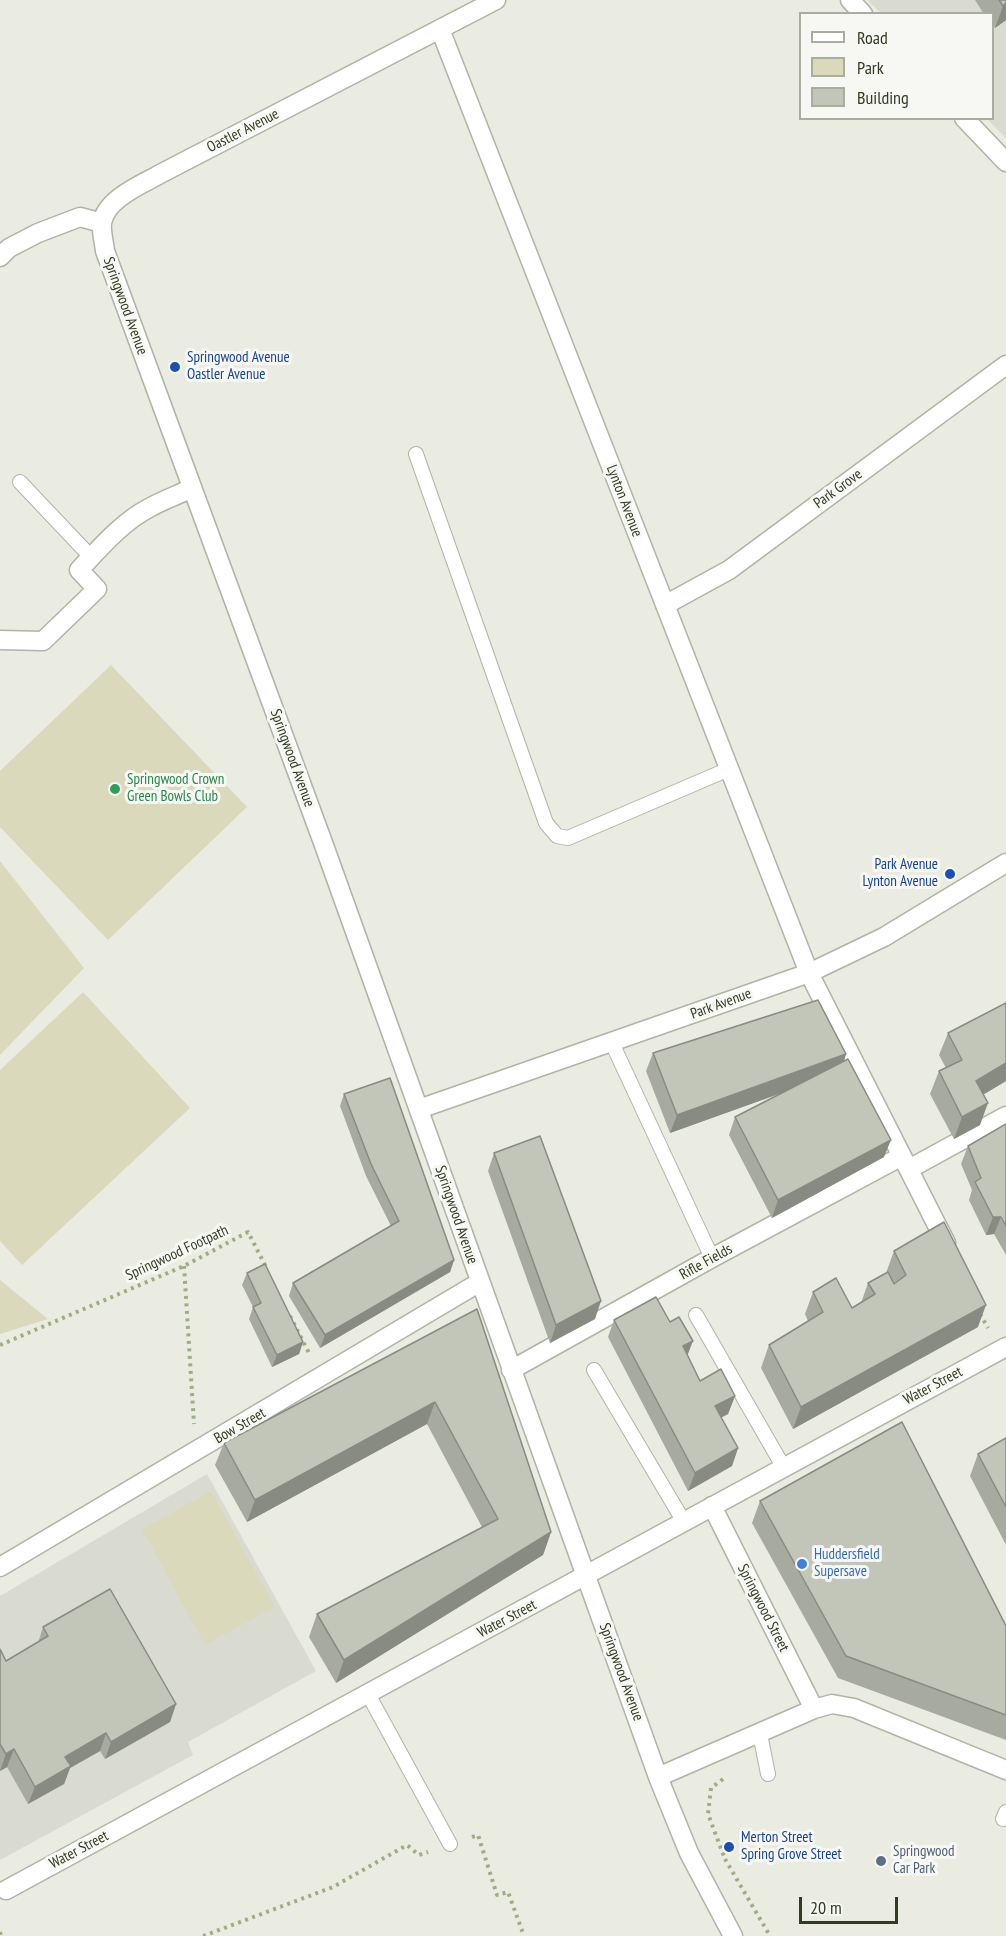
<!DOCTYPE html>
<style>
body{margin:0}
#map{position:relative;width:1006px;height:1936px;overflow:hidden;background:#eaece2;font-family:"PT Sans Narrow",sans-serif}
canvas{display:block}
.legend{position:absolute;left:799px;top:12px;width:195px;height:108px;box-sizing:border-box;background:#f7f8f3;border:2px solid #a8ada0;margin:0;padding:8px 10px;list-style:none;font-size:18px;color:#323c23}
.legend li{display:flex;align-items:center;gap:12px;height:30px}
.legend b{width:30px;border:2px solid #a8ada0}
.scale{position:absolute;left:799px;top:1897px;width:99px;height:27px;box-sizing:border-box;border:3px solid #323c23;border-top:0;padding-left:8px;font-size:18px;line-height:21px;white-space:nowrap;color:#323c23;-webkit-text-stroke:4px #f7f8f3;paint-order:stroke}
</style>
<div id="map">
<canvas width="1006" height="1936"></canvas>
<ul class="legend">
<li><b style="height:8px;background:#fff"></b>Road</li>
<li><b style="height:16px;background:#dbd9bc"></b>Park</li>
<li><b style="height:16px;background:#c2c6b8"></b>Building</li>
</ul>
<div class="scale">20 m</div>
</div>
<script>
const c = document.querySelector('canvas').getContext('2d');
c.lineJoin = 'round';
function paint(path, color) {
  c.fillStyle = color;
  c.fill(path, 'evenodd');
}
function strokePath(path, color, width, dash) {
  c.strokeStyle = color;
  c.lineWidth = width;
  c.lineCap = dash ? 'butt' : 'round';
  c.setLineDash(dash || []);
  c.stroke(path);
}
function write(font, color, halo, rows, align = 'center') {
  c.font = font + ' "PT Sans Narrow",sans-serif';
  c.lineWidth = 6;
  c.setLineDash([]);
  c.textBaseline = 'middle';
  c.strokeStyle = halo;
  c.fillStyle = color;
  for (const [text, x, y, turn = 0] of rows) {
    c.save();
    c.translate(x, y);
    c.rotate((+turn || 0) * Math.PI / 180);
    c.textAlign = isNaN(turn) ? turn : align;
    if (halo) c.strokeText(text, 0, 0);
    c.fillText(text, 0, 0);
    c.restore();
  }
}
paint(new Path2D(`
 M867 0H1006V138L987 119 992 118V14L881 13Z
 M207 1474 316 1671 188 1742 193 1755 0 1860V1596Z`), '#d9dbd0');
paint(new Path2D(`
 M111 665 247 807 108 940 0 827V771Z
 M0 861 84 968 0 1055Z
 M83 992 190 1108 22 1265 0 1241V1070Z
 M0 1280 48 1319 0 1334Z
 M211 1491 275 1607 205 1645 142 1529Z`), '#dbd9bc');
const lane = new Path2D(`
 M416 454 546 823 557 836 568 838 729 769
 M20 482 91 557
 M612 1043 712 1258
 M696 1315 784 1468
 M594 1370 684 1522
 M368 1694 450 1844
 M760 1734 768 1774
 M1003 1819 1006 1812`);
const street = new Path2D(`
 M496 0 162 173C143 184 106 198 102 223 101 231 104 242 105 251L325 848 658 1777 689 1853 733 1936
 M850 0 863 14
 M440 29 809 973 946 1243
 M964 118 1006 162
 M0 257 9 248 38 233 80 217 102 223
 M665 605 729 570 1006 365
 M0 640 43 641 97 589 79 570C100 548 122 522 149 508 163 500 178 495 192 488
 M419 1109 809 973 884 937 1006 863
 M909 1169 1006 1116
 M511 1370 712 1258 902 1156
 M712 1506 814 1709
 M0 1567 480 1282
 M658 1777 814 1709 832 1704 854 1708 1006 1770
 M6 1890 1006 1347`);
strokePath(lane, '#afb4a5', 16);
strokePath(street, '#afb4a5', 21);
strokePath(new Path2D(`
 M184 1266 194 1424
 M980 1314 988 1328
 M290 1316 310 1355
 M0 1345 184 1266 248 1232 266 1267
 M723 1779 711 1788 708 1814 725 1859
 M472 1837 478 1835 497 1895 508 1892 524 1936
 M725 1859 770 1936
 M0 1932 1 1936
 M203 1936 333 1887 407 1845 419 1855 428 1852`), '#9fad84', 4, [3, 4.5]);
strokePath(lane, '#fff', 14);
strokePath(street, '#fff', 18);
paint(new Path2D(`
 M975 0H1006V20L995 28 993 25V14H984Z
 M1006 1003V1081L983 1095 980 1125 954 1139 930 1094 939 1071 946 1068 939 1055 948 1033Z
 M653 1053 846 1054 844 1062 884 1157 772 1218 729 1135 735 1117 787 1091 670 1133 646 1071Z
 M344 1094 454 1260 450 1272 320 1348 289 1296 293 1283 391 1226 366 1176 340 1106Z
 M1006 1124V1255L994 1234 986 1235 969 1200 972 1190 961 1164 968 1146Z
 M494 1153 595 1319 550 1343 488 1171Z
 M894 1251 978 1327 793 1429 761 1368 769 1345 808 1321 805 1314 813 1292 852 1308 861 1303 868 1283 886 1273Z
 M247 1273 303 1342 299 1354 272 1367 249 1319 253 1307 242 1285Z
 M477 1309 551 1532 543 1555 336 1683 309 1637 317 1614 482 1527 427 1424 247 1522 215 1465 224 1443Z
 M614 1320 687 1355 700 1381 735 1396 728 1414 721 1417 738 1448 732 1466 688 1491 608 1337Z
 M1006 1438V1545L970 1476 978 1454Z
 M760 1501 1006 1626V1740L838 1678 752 1523Z
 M43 1627 176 1704 170 1722 105 1759 100 1751 70 1768 64 1784 28 1804 7 1767 0 1771V1649L6 1661 38 1643Z`), '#a7aa9e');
paint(new Path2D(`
 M1006 3V20L995 28 1003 6Z
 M846 1054 840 1072 670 1133 677 1115Z
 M1006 1063V1081L967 1104 976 1081Z
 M988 1103 980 1125 954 1139 962 1117Z
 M891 1140 884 1157 772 1218 778 1200Z
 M993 1217H1001L994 1234 986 1235Z
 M454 1260 450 1272 320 1348 325 1335Z
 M601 1301 595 1319 550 1343 556 1325Z
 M986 1305 978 1327 793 1429 801 1407Z
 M693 1341 686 1359 683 1346Z
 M303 1342 299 1354 272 1367 277 1355Z
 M735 1396 728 1414 709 1424 715 1406Z
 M435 1402 427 1424 247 1522 255 1500Z
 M738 1448 732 1466 688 1491 695 1473Z
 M551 1532 543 1555 336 1683 344 1660Z
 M176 1704 170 1722 105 1759 111 1742Z
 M106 1733 100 1751 70 1768 64 1784 28 1804 35 1787 65 1757Z
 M14 1749 7 1767 0 1771 6 1754Z`), '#888b81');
const building = new Path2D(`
 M999 0H1006V3L1003 6Z
 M818 1000 846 1054 677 1115 653 1053Z
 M1006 1003V1063L976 1081 988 1103 962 1117 939 1071 962 1060 948 1033Z
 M848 1059 891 1140 778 1200 735 1117Z
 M390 1078 454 1260 325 1335 293 1283 399 1221 371 1164 344 1094Z
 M1006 1124V1226L1001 1217H993L975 1182 981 1178 968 1146Z
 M540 1136 601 1301 556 1325 494 1153Z
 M944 1222 986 1305 801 1407 769 1345 823 1312 813 1292 836 1278 852 1308 875 1294 868 1283 888 1272 894 1284 906 1275 894 1251Z
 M265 1264 303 1342 277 1355 253 1307 261 1303 247 1273Z
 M656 1297 670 1322 679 1317 693 1341 683 1346 700 1381 721 1369 735 1396 715 1406 738 1448 695 1473 614 1320Z
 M477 1309 551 1532 344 1660 317 1614 498 1519 435 1402 255 1500 224 1443Z
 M902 1422 1006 1626V1715L846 1656 760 1501Z
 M1006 1438V1507L978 1454Z
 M110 1589 176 1704 111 1742 106 1733 65 1757 71 1766 35 1787 14 1749 6 1754 0 1744V1649L6 1661 48 1636 43 1627Z`);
paint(building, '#c2c6b8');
strokePath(building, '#888b81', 1.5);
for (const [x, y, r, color] of [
 [175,367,6,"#1a4fb4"],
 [115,789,6,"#2e9e5b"],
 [950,874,6,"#1a4fb4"],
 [802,1564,6,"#3f7fe0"],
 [729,1847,6,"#1a4fb4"],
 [881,1861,6,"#5c6f8a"]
]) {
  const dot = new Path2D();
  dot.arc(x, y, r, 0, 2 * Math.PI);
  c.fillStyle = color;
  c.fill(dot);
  strokePath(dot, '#f7f8f3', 2);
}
write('15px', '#323c23', '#f7f8f3', [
 ["Oastler Avenue",243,131,-27],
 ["Springwood Avenue",125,306,70],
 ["Park Grove",838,489,-36],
 ["Lynton Avenue",624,501,69],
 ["Springwood Avenue",292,758,70],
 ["Park Avenue",721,1004,-20],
 ["Springwood Avenue",456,1215,71],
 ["Springwood Footpath",177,1253,-25],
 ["Rifle Fields",706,1262,-29],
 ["Water Street",933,1386,-28],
 ["Bow Street",240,1426,-30],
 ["Springwood Street",763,1608,63],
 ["Water Street",507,1619,-28],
 ["Springwood Avenue",621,1672,70],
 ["Water Street",79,1850,-28]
]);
write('15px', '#164399', '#f7f8f3', [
 ["Springwood Avenue",187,358],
 ["Oastler Avenue",187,375],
 ["Park Avenue",938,865,"right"],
 ["Lynton Avenue",938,882,"right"],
 ["Merton Street",741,1838],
 ["Spring Grove Street",741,1855]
], 'left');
write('15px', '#27864d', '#f7f8f3', [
 ["Springwood Crown",127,780],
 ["Green Bowls Club",127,797]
], 'left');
write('15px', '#366cbe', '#f7f8f3', [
 ["Huddersfield",814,1555],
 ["Supersave",814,1572]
], 'left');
write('15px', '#4e5e75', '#f7f8f3', [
 ["Springwood",893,1852],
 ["Car Park",893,1869]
], 'left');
</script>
